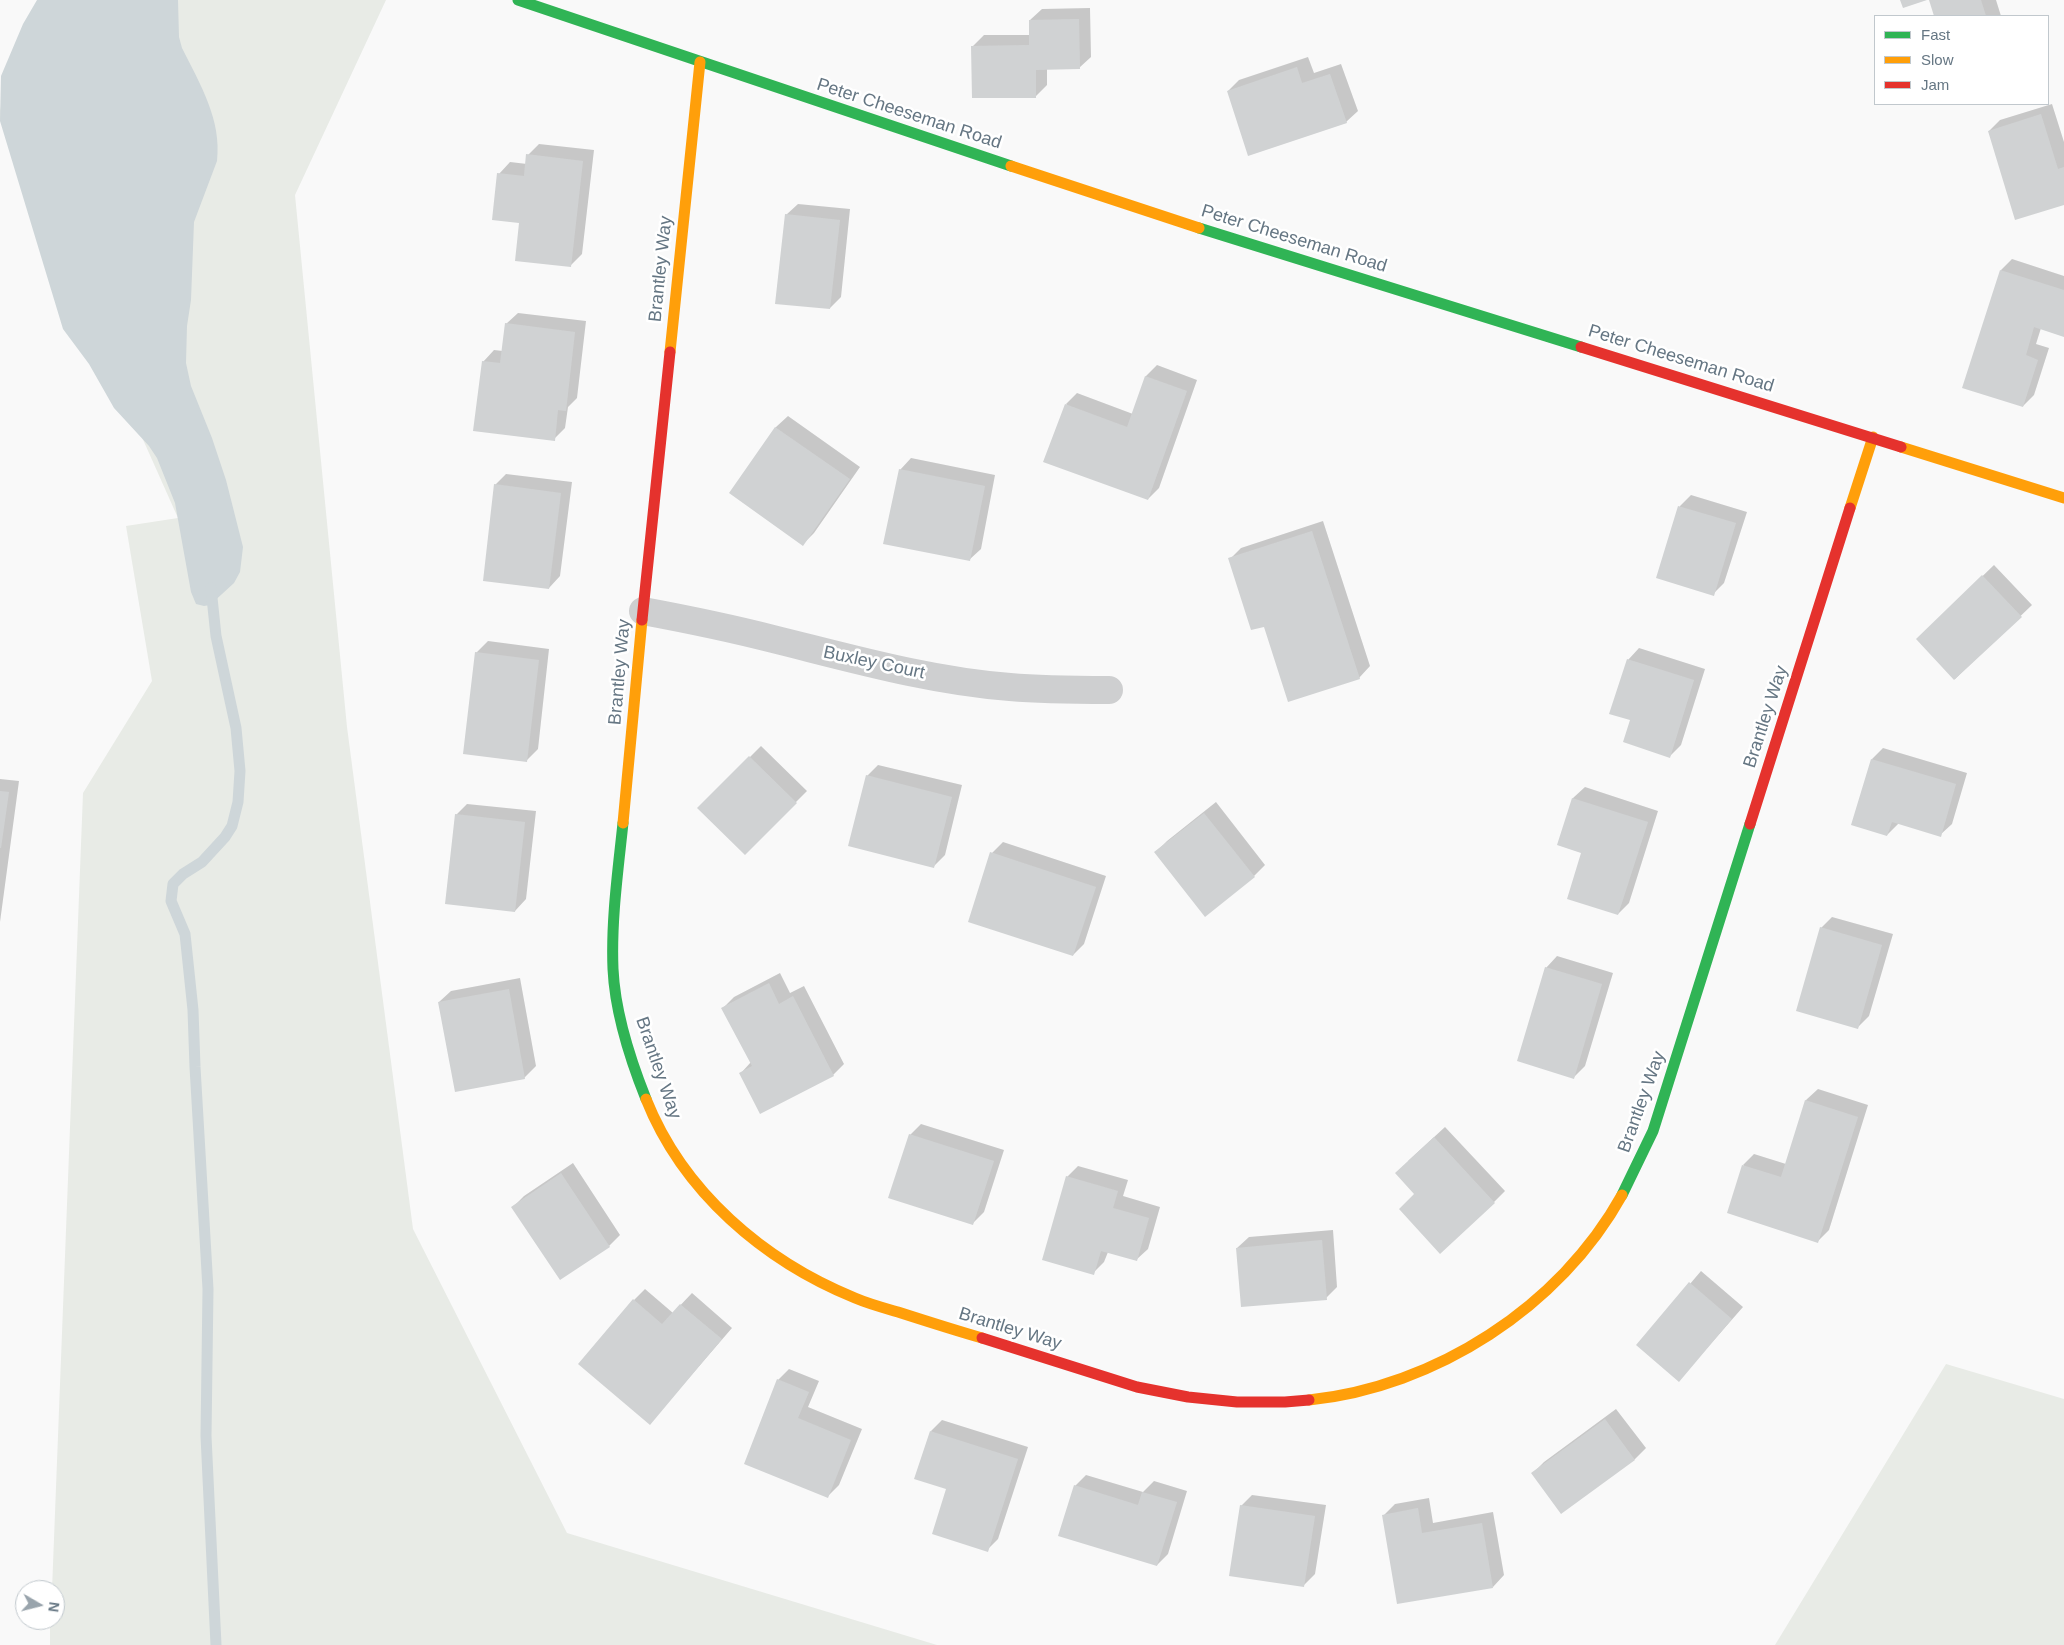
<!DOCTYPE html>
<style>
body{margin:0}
#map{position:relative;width:2064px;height:1645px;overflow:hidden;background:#f9f9f9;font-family:Arial,sans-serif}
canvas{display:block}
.legend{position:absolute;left:1874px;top:15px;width:175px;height:90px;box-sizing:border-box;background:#fff;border:1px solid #c1c8cd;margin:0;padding:6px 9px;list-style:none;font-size:15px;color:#657683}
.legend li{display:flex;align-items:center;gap:10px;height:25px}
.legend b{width:25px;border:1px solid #c1c8cd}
.north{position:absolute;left:15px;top:1580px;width:50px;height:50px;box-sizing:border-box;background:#fff;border:1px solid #c1c8cd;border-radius:50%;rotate:98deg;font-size:14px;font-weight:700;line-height:20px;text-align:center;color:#657683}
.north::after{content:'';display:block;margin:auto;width:18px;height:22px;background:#99a4ac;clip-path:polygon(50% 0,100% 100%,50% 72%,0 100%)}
</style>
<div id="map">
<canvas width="2064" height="1645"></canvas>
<ul class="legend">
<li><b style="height:6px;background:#30b455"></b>Fast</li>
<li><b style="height:6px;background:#ff9f0a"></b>Slow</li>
<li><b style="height:6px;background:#e5322d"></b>Jam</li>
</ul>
<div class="north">N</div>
</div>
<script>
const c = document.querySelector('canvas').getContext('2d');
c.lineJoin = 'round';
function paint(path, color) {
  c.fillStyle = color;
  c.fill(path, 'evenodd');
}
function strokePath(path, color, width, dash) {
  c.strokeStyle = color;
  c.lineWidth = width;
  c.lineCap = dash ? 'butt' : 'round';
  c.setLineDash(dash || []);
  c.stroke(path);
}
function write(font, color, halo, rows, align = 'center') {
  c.font = font + ' Arial,sans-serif';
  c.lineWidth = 5;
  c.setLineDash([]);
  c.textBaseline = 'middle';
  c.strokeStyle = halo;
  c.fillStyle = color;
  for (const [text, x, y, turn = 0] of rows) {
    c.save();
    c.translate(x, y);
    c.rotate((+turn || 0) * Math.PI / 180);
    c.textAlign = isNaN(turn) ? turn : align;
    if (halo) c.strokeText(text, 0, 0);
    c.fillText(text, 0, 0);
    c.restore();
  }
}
paint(new Path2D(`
 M43 0H386L295 195 347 727 413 1229 567 1533 937 1645H50V1620H55V1590H52L83 793 152 681 126 526 178 518 0 119V110Z
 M1946 1364 2064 1399V1645H1775Z`), '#e8ebe6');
paint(new Path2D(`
 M37 0H178L179 37 182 48C200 84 222 120 217 161L194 222 191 300 187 326 186 363 191 386 212 438 226 480 243 547 240 572 234 583 210 605 204 606 196 604 191 592 175 503 157 458 149 446 114 408 89 364 63 329 0 121 1 76 23 24Z`), '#ced6d9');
paint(new Path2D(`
 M1930 0H1996L2001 16H1935Z
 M1090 8 1091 57 1079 68H1047V85L1036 96 973 46 984 35H1030V20L1042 9Z
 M1308 57 1314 73 1341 64 1358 111 1346 122 1228 91 1239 80Z
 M2052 104 2064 142V203L1989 131 2000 120Z
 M539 144 594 150 582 254 570 266 521 221 499 174 510 162 527 164 528 155Z
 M798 204 850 209 841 297 830 308 786 215Z
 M2012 259 2064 276V336L2041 328 2036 344 2049 348 2034 395 2023 406 2001 270Z
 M518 313 586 321 577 398 568 407 565 428 554 439 483 362 494 350 503 351 506 324Z
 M1157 365 1197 380 1159 488 1148 499 1066 404 1077 393 1133 414 1146 376Z
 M788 416 860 467 814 533 803 544 731 493 776 427Z
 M911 458 995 475 981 549 969 560 900 470Z
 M506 474 572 482 560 576 549 588 495 485Z
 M1691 495 1747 512 1724 583 1713 594 1657 577 1680 506Z
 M1323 521 1370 666 1359 678 1264 625 1230 559 1241 548Z
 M1994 565 2032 605 1955 679 1929 628Z
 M488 641 549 649 538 749 526 761 476 653Z
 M1639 648 1705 669 1681 745 1670 756 1631 719 1628 660Z
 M761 746 807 791 745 853 699 808Z
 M1883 748 1967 773 1952 824 1940 835 1899 823 1887 835 1872 759Z
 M878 765 962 785 945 855 934 866 867 776Z
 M0 779 19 781 0 922Z
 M1585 787 1658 811 1629 903 1618 914 1583 852 1559 844 1573 798Z
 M1216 802 1265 865 1254 876 1156 852 1167 841Z
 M467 804 536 811 526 899 515 911 456 815Z
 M1003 842 1106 876 1084 944 1073 955 992 853Z
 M1832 917 1893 934 1869 1016 1857 1028 1821 928Z
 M1557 956 1613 973 1585 1066 1574 1077 1546 968Z
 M780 973 790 993 804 986 844 1064 833 1075 741 1073 751 1062 723 1008 734 997Z
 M520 978 536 1066 524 1078 439 1002 451 991Z
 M1818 1089 1868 1105 1829 1230 1818 1241 1743 1165 1754 1154 1786 1164 1806 1100Z
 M921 1124 1004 1150 984 1212 973 1223 910 1135Z
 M1445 1127 1505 1191 1494 1202 1416 1194 1408 1161Z
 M573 1163 620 1235 609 1246 513 1207 524 1196Z
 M1078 1166 1128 1180 1123 1196 1160 1207 1148 1249 1136 1260 1108 1252 1104 1262 1093 1273 1067 1177Z
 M1333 1230 1337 1287 1326 1298 1237 1248 1249 1237Z
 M1701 1271 1743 1307 1679 1380 1638 1345Z
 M645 1289 673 1313 692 1293 732 1328 650 1423 634 1300Z
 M789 1369 819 1381 808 1407 862 1429 839 1485 828 1496 778 1380Z
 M1616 1409 1646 1448 1635 1459 1562 1512 1533 1473 1544 1462Z
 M942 1420 1028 1447 998 1539 987 1550 948 1488 931 1431Z
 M1086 1475 1143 1492 1154 1481 1187 1491 1168 1554 1157 1565 1075 1486Z
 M1252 1495 1326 1505 1315 1574 1303 1586 1241 1506Z
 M1429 1498 1433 1523 1493 1512 1504 1575 1493 1587 1384 1515 1395 1504Z`), '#0003');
strokePath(new Path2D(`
 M211 588 216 636 236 728 240 771 238 802 232 826 225 837 202 862 183 874 173 884 171 901 185 934 193 1010 195 1067 208 1289 206 1436 216 1645`), '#ced6d9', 11);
paint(new Path2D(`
 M1900 0H1927L1903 8Z
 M1929 0H1981L1986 16H1934Z
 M1079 19 1080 69 1036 70V98H972L971 46 1029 45V20Z
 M1297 67 1302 83 1330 74 1347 123 1248 156 1227 91Z
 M2041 114 2058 169 2064 167V205L2015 220 1988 131Z
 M526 154 583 161 571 267 515 261 519 223 492 220 497 173 524 176Z
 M785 214 840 220 830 309 775 304Z
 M2000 270 2064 290V337L2034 327 2026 355 2038 360 2023 407 1962 388Z
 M505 323 575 332 566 411 558 410 555 441 473 431 482 361 500 363Z
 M1145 376 1187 391 1148 500 1043 462 1065 404 1127 427Z
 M775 427 850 479 803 546 729 493Z
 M899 469 985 486 970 561 883 544Z
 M494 484 561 493 549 589 483 581Z
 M1678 506 1736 523 1714 596 1656 578Z
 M1312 531 1360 679 1288 702 1264 627 1251 630 1228 558Z
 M1982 575 2022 617 1954 680 1916 639Z
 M475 652 539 660 527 762 463 754Z
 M1627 659 1694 680 1670 758 1623 742 1630 720 1609 714Z
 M749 756 797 803 745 855 697 808Z
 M1871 759 1956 784 1941 837 1892 822 1887 836 1851 825Z
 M866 775 952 797 934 868 848 846Z
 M0 791 9 792 1 848H0Z
 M1572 798 1648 822 1618 915 1567 899 1581 853 1557 845Z
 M1204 813 1255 877 1205 917 1154 852Z
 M455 814 525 822 515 912 445 904Z
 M990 852 1096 887 1073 956 968 922Z
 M1820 927 1882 945 1858 1029 1796 1011Z
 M1545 967 1602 984 1574 1079 1517 1061Z
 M769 983 779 1004 793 996 834 1076 760 1114 739 1073 752 1066 721 1008Z
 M509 989 525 1079 455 1092 438 1002Z
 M1805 1100 1858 1117 1818 1243 1727 1213 1742 1165 1781 1177Z
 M909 1134 994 1161 973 1225 888 1198Z
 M1434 1137 1495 1203 1440 1254 1399 1209 1414 1194 1395 1173Z
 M561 1173 610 1247 560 1280 511 1207Z
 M1066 1176 1118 1191 1113 1208 1149 1218 1137 1261 1101 1251 1094 1275 1042 1260Z
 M1322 1240 1327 1300 1241 1307 1236 1248Z
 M1689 1282 1732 1319 1679 1382 1636 1345Z
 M633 1299 662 1324 680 1304 722 1339 650 1425 578 1364Z
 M777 1379 809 1392 798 1418 851 1440 828 1498 744 1464Z
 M1605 1419 1635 1460 1561 1514 1531 1473Z
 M930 1431 1018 1459 988 1552 932 1534 946 1489 914 1479Z
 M1074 1485 1138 1505 1142 1492 1177 1502 1157 1566 1058 1536Z
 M1240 1505 1315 1516 1304 1587 1229 1576Z
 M1418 1508 1422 1533 1482 1523 1493 1588 1397 1604 1382 1515Z`), '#d0d2d3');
strokePath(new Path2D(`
 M643 611C686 619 730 628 773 639 850 658 930 681 1010 687 1043 690 1076 690 1109 690`), '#cecfd0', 28);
strokePath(new Path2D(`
 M518 0 1011 166
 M1199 228 1581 347
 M623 823C618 871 611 920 613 969 615 1013 630 1059 646 1099
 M1622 1195 1653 1131 1750 824`), '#30b455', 11);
strokePath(new Path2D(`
 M1011 166 1199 228
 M670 352 700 62
 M1901 447 2064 498
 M1850 508 1873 437
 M623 823 642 620
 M646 1099C683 1192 764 1261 855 1298 869 1304 884 1308 898 1312 926 1321 954 1330 982 1338
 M1309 1400C1435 1387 1560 1307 1622 1195`), '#ff9f0a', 11);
strokePath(new Path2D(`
 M1581 347 1901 447
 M642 620 670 352
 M1750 824 1850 508
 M982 1338 1137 1387 1188 1397 1237 1402H1285L1309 1400`), '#e5322d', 11);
write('18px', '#657683', '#fff', [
 ["Peter Cheeseman Road",909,114,18],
 ["Peter Cheeseman Road",1294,239,17],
 ["Brantley Way",661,269,-84],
 ["Peter Cheeseman Road",1681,359,17],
 ["Buxley Court",874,663,12],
 ["Brantley Way",620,672,-85],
 ["Brantley Way",1766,717,-72],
 ["Brantley Way",658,1068,71],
 ["Brantley Way",1642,1102,-70],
 ["Brantley Way",1010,1329,17]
]);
</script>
